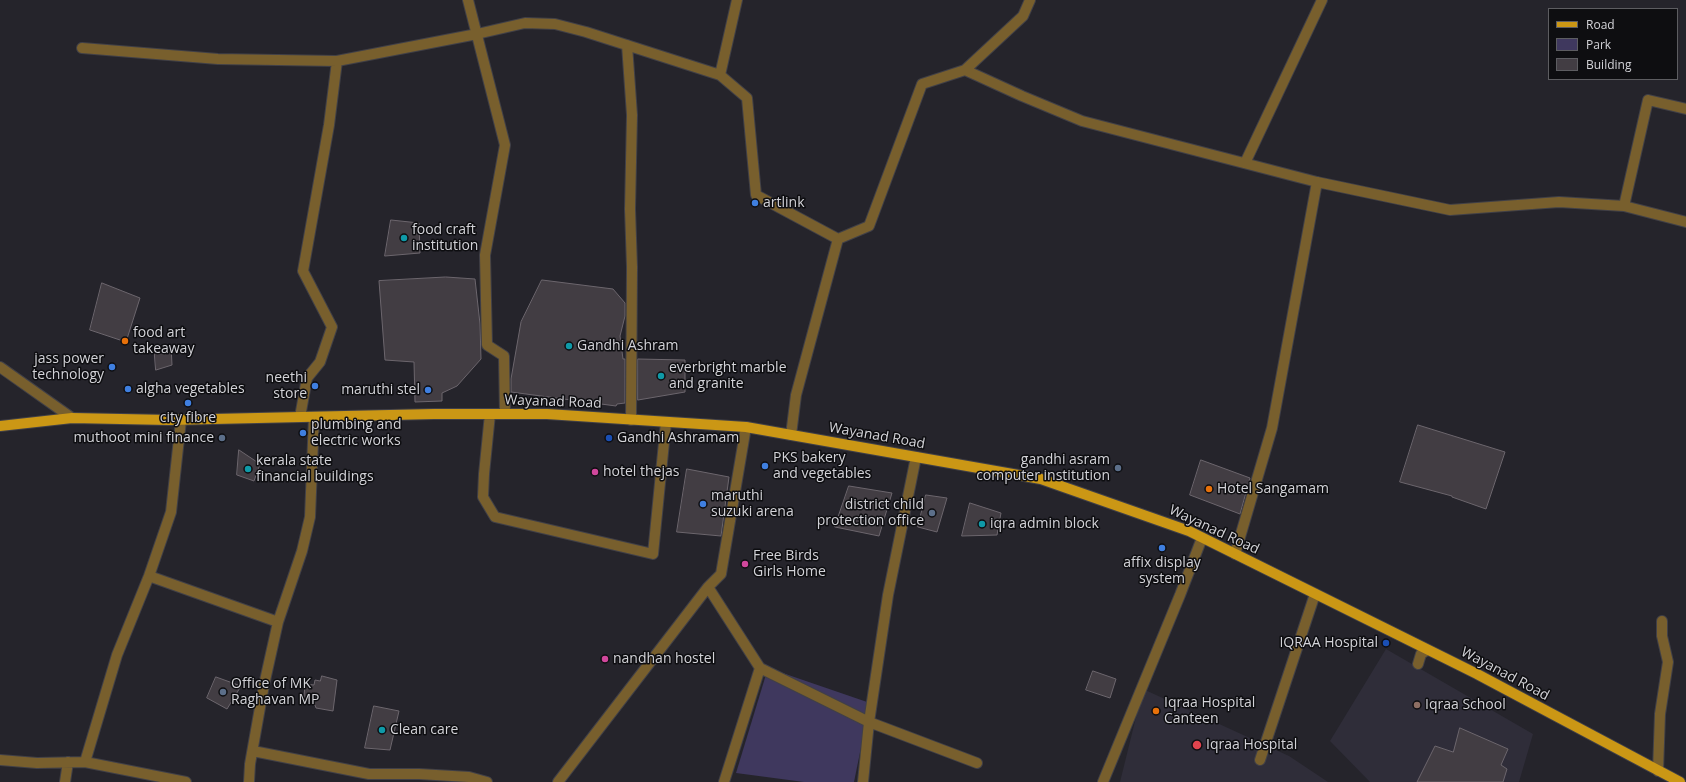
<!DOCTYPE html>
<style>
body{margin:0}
#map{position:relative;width:1686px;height:782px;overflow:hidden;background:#25242b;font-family:"Open Sans",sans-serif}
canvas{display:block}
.legend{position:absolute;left:1548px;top:8px;width:130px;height:72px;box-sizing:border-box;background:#0e0e11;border:1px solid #5d5d61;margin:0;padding:5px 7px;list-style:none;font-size:12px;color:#d3d3d8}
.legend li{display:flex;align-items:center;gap:8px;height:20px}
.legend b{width:20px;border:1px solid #5d5d61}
</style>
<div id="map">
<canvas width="1686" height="782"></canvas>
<ul class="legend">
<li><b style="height:5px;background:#cb9715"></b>Road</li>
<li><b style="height:11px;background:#3f385e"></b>Park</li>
<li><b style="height:11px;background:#423d43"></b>Building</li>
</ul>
</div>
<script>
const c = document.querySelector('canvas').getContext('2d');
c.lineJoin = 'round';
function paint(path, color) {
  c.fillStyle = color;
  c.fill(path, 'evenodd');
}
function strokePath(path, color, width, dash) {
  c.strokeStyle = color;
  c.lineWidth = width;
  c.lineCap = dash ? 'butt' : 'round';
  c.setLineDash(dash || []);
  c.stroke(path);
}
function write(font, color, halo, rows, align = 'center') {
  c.font = font + ' "Open Sans",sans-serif';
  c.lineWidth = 3;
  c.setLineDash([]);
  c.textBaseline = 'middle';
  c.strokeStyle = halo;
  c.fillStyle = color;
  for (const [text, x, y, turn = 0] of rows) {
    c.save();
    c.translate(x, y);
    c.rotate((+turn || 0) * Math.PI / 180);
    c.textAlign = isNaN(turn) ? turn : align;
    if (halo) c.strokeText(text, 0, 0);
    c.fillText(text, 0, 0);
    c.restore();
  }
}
paint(new Path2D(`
 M1386 649 1533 734 1519 782H1370L1330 741Z
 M1143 689 1289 756 1328 782H1120Z`), '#2f2d39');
paint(new Path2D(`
 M768 668 870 703 854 782H804L736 773Z`), '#3f385e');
const building = new Path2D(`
 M391 220 419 223 420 253 385 256Z
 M446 277 475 279 480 324 481 359 457 386 442 393V401L415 402 414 362 385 360 379 281Z
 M542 280 613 289 625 303V316L620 336 623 359H625V403L617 404 616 406 511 392V379L521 322Z
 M102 283 140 298 126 342 90 330Z
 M154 345 171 346 172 365 156 370Z
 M638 359 685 360V392L638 400Z
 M1418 425 1505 452 1486 509 1452 497V496L1400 482Z
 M239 450 260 464 254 481 237 475Z
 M1201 460 1250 478 1240 514 1190 495Z
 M687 469 729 477 721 536 677 532Z
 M849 486 892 493 879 536 835 527Z
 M926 495 947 498 937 532 918 527Z
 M970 503 1001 513 997 535 962 536Z
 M1093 671 1116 679 1110 698 1086 690Z
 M322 676 337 680 333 711 316 708 315 705 312 704V699L304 697 305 684 314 685 315 680 320 681Z
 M216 677 241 686 227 709 207 698Z
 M374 706 399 711 390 750 365 748Z
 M1460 728 1508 749 1501 765 1507 769 1503 782H1417L1435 746 1453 752Z`);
paint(building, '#423d43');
strokePath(building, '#6c666d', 1);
const minor = new Path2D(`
 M468 0 505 145 485 255 487 345 504 356 505 414
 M627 45 632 115 630 209 632 267 631 420
 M82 48 218 59 337 61 477 34 525 23 555 24 586 32 720 75 747 98 756 195 838 239 796 395 791 435
 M965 70 1022 96 1082 121 1317 182 1450 210 1559 202 1624 206 1686 222
 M720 75 737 0
 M1245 163 1322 0
 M1624 206 1648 100 1686 109
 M838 239 869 226 922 84 965 70 1023 16 1030 0
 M0 367 72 418
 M490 414 484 474 483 497 495 517 653 554 666 422
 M300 417 307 378 320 362 332 327 303 271 329 125 337 61
 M1235 554 1272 428 1317 182
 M149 576 278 622
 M708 587 721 574 746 427
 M1418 664 1421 654 1427 650
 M253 751 369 774H419L469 777 487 782
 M0 760 37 763 85 762 117 655 149 576 171 512 181 420
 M1260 760 1315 594
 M85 762 186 782
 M1658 771 1660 714 1668 662 1662 636V621
 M65 782 68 762
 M249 782 250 764 264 685 278 622 302 551 310 517 314 417
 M558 782 708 587 760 668 869 722 977 763
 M724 782 760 668
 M863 782 869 722 888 595 916 457
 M1103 782 1180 595 1202 538`);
const major = new Path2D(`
 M0 426 72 418 169 420 434 414H547L746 427 1041 479 1189 531 1477 674 1680 782`);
strokePath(minor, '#414047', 12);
strokePath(major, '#414047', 12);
strokePath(minor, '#785f2d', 10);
strokePath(major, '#cb9715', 10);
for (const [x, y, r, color] of [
 [755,203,4,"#3f7fe0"],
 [404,238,4,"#0f9aa8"],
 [125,341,4,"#e8710a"],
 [569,346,4,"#0f9aa8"],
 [112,367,4,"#3f7fe0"],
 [661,376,4,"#0f9aa8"],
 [315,386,4,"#3f7fe0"],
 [128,389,4,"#3f7fe0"],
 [428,390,4,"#3f7fe0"],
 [188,403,4,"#3f7fe0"],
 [303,433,4,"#3f7fe0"],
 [222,438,4,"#5c6f8a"],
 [609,438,4,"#1a4fb4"],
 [765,466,4,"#3f7fe0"],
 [1118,468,4,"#5c6f8a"],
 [248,469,4,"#0f9aa8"],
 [595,472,4,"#d1479c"],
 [1209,489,4,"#e8710a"],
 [703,504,4,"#3f7fe0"],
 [932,513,4,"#5c6f8a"],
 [982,524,4,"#0f9aa8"],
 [1162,548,4,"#3f7fe0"],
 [745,564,4,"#d1479c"],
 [1386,643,4,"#1a4fb4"],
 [605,659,4,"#d1479c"],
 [223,692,4,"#5c6f8a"],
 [1417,705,4,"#8d6e63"],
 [1156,711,4,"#e8710a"],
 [382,730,4,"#0f9aa8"],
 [1197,745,5,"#e0444e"]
]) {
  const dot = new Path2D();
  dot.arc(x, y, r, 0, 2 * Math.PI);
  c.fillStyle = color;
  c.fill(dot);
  strokePath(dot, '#0e0e11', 1.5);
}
write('14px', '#d3d3d8', '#0e0e11', [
 ["artlink",763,203],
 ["food craft",412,230],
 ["institution",412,246],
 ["food art",133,333],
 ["takeaway",133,349],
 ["Gandhi Ashram",577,346],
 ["jass power",104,359,"right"],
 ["technology",104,375,"right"],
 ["everbright marble",669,368],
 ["and granite",669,384],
 ["neethi",307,378,"right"],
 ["store",307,394,"right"],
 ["algha vegetables",136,389],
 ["maruthi stel",420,390,"right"],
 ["city fibre",188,418,"center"],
 ["plumbing and",311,425],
 ["electric works",311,441],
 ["muthoot mini finance",214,438,"right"],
 ["Gandhi Ashramam",617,438],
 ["PKS bakery",773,458],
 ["and vegetables",773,474],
 ["gandhi asram",1110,460,"right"],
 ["computer institution",1110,476,"right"],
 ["kerala state",256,461],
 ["financial buildings",256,477],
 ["hotel thejas",603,472],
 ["Hotel Sangamam",1217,489],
 ["maruthi",711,496],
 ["suzuki arena",711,512],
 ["district child",924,505,"right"],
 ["protection office",924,521,"right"],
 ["iqra admin block",990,524],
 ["Free Birds",753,556],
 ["Girls Home",753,572],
 ["affix display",1162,563,"center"],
 ["system",1162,579,"center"],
 ["IQRAA Hospital",1378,643,"right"],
 ["nandhan hostel",613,659],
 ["Office of MK",231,684],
 ["Raghavan MP",231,700],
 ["Iqraa Hospital",1164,703],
 ["Canteen",1164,719],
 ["Iqraa School",1425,705],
 ["Clean care",390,730],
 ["Iqraa Hospital",1206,745]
], 'left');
write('14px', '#d3d3d8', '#0e0e11', [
 ["Wayanad Road",553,402,2],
 ["Wayanad Road",877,436,10],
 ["Wayanad Road",1214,530,25],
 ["Wayanad Road",1505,674,28]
]);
</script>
